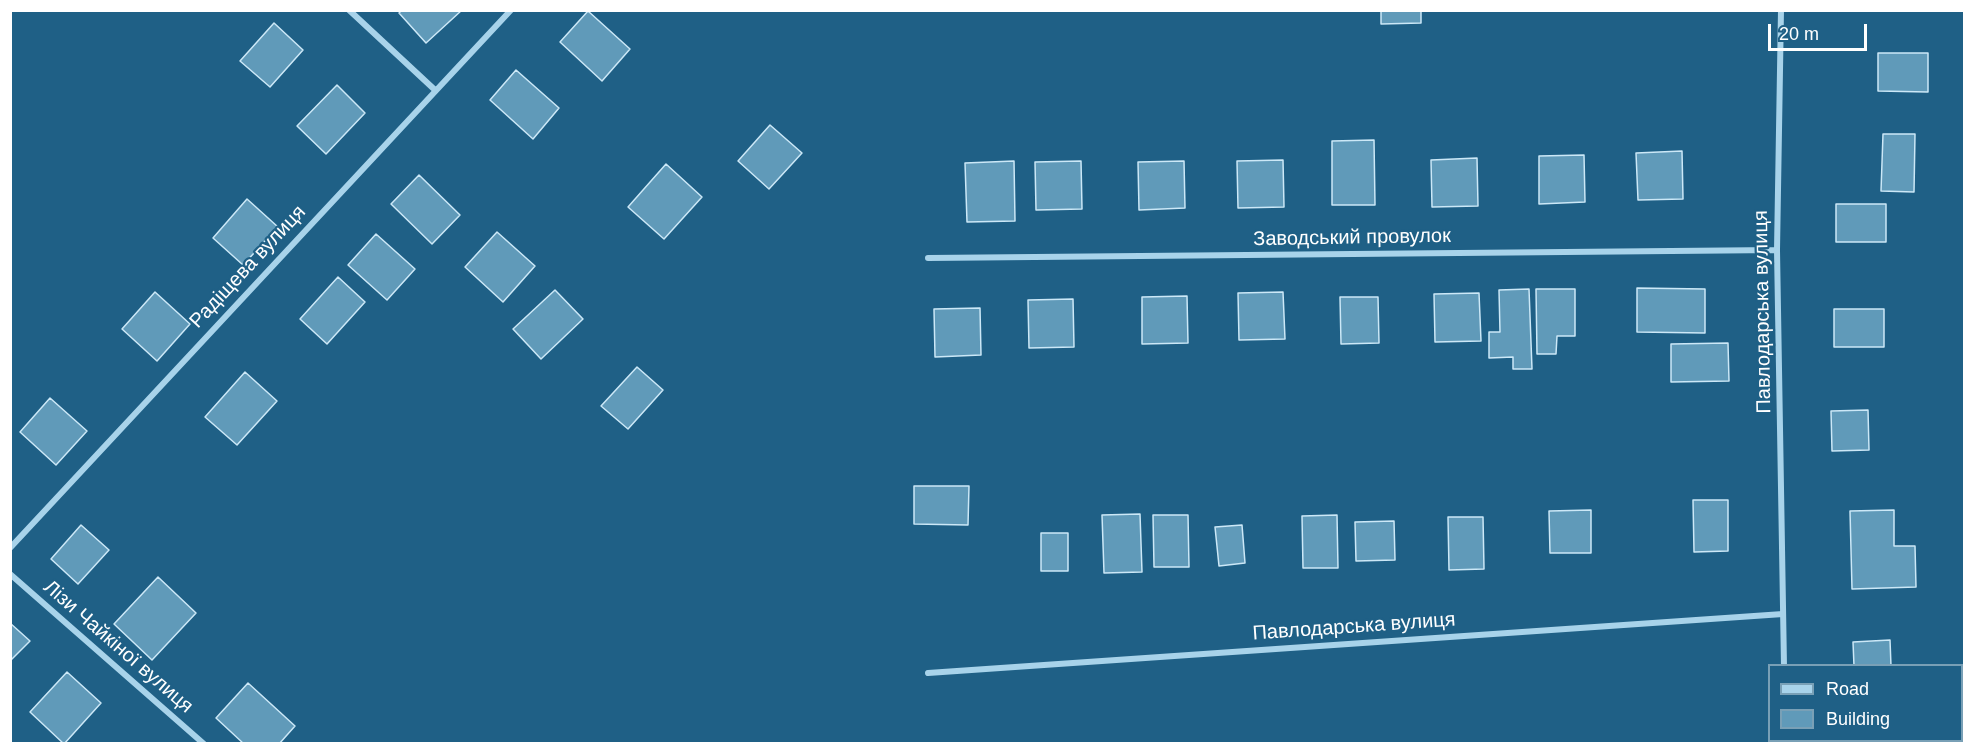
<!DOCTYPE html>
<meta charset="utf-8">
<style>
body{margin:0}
#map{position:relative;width:1975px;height:754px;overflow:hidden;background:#1f6086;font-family:Arial,sans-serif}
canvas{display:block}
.frame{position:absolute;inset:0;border:12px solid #fff;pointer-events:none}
.legend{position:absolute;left:1768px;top:664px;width:195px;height:78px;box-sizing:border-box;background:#1f6086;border:2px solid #79a0b6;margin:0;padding:8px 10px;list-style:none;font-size:18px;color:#fff}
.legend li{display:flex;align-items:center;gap:12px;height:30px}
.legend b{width:30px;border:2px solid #79a0b6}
.scale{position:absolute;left:1768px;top:24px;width:99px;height:27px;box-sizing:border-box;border:3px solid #fff;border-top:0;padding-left:8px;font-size:18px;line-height:21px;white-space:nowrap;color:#fff;-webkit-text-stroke:4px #1f6086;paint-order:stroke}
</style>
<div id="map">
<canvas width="1975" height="754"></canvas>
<div class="frame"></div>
<ul class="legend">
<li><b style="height:8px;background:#a8d3ea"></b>Road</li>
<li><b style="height:16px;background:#609ab9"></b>Building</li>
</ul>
<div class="scale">20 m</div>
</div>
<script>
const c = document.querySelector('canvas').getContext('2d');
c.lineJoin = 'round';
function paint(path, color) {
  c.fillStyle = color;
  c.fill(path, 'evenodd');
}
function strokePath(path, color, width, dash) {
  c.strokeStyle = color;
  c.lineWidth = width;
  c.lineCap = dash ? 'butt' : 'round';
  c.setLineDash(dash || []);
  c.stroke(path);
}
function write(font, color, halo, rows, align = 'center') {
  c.font = font + ' Arial,sans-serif';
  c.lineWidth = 4.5;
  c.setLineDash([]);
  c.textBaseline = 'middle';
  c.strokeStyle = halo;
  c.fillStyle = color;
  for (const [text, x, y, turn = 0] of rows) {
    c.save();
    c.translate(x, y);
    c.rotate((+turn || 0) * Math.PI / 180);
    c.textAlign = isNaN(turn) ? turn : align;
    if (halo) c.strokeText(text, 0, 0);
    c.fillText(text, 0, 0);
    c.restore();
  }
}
const building = new Path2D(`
 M402 10H462L426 43 399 13Z
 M1381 10H1421V23L1381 24Z
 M588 11 630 49 602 81 560 42Z
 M274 23 303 50 270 87 240 61Z
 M1878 53H1928V92L1878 91Z
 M516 70 559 108 533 139 490 100Z
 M337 85 365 113 326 154 297 126Z
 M770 125 802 153 769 189 738 161Z
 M1883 134H1915L1914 192 1881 191Z
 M1374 140 1375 205H1332V141Z
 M1682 151 1683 199 1638 200 1636 153Z
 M1584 155 1585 202 1539 204V156Z
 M1477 158 1478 206 1432 207 1431 160Z
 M1283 160 1284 207 1238 208 1237 161Z
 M1014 161 1015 221 967 222 965 163Z
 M1081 161 1082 209 1036 210 1035 162Z
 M1184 161 1185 208 1139 210 1138 162Z
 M666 164 702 197 664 239 628 207Z
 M419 175 460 215 432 244 391 204Z
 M247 199 278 227 243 265 213 238Z
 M1836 204H1886V242H1836Z
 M497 232 535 266 503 302 465 267Z
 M376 234 415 269 387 300 348 265Z
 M338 277 365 302 327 344 300 319Z
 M1637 288 1705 289V333L1637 332Z
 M1529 289 1532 369H1513V357L1489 358V332H1500L1499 290Z
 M1536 289H1575V336H1557L1556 354H1537Z
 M555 290 583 319 541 359 513 329Z
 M155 292 190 324 157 361 122 329Z
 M1283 292 1285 339 1239 340 1238 293Z
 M1479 293 1481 341 1435 342 1434 294Z
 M1187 296 1188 343 1142 344V297Z
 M1340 297H1378L1379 343 1341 344Z
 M1073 299 1074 347 1029 348 1028 300Z
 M980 308 981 355 935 357 934 309Z
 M1834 309H1884V347H1834Z
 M1728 343 1729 381 1671 382V344Z
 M637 367 663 390 628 429 601 406Z
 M245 372 277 401 237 445 205 417Z
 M50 398 87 431 56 465 20 432Z
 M1868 410 1869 450 1832 451 1831 411Z
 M914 486H969L968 525 914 524Z
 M1693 500H1728V551L1694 552Z
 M1591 510V553H1550L1549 511Z
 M1894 510V546H1915L1916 587 1852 589 1850 511Z
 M1140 514 1142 572 1104 573 1102 515Z
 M1153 515H1188L1189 567H1154Z
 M1337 515 1338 568H1303L1302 516Z
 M1448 517H1483L1484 569 1449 570Z
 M1394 521 1395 560 1356 561 1355 522Z
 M81 525 109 550 78 584 51 559Z
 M1242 525 1245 563 1219 566 1215 527Z
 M1041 533H1068V571H1041Z
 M158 577 196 613 152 660 114 624Z
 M10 623 30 641 10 661Z
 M1890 640 1891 666H1854L1853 642Z
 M67 672 101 703 64 744 30 712Z
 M248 683 295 726 279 744H244L216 718Z
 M1850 740H1887V744H1850Z`);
paint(building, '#609ab9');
strokePath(building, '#cce8f7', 1.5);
strokePath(new Path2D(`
 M349 10 435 90
 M1781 10 1777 250 1784 666
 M928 258 1777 250
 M10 548 511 10
 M10 574 204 744
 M928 673 1783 614
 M1785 740V744`), '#a8d3ea', 6);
write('20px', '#fff', '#1f6086', [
 ["Заводський провулок",1352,238,-1],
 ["Радіщева вулиця",248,267,-47],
 ["Павлодарська вулиця",1763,312,-91],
 ["Павлодарська вулиця",1354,627,-4],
 ["Лізи Чайкіної вулиця",118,647,41]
]);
</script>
